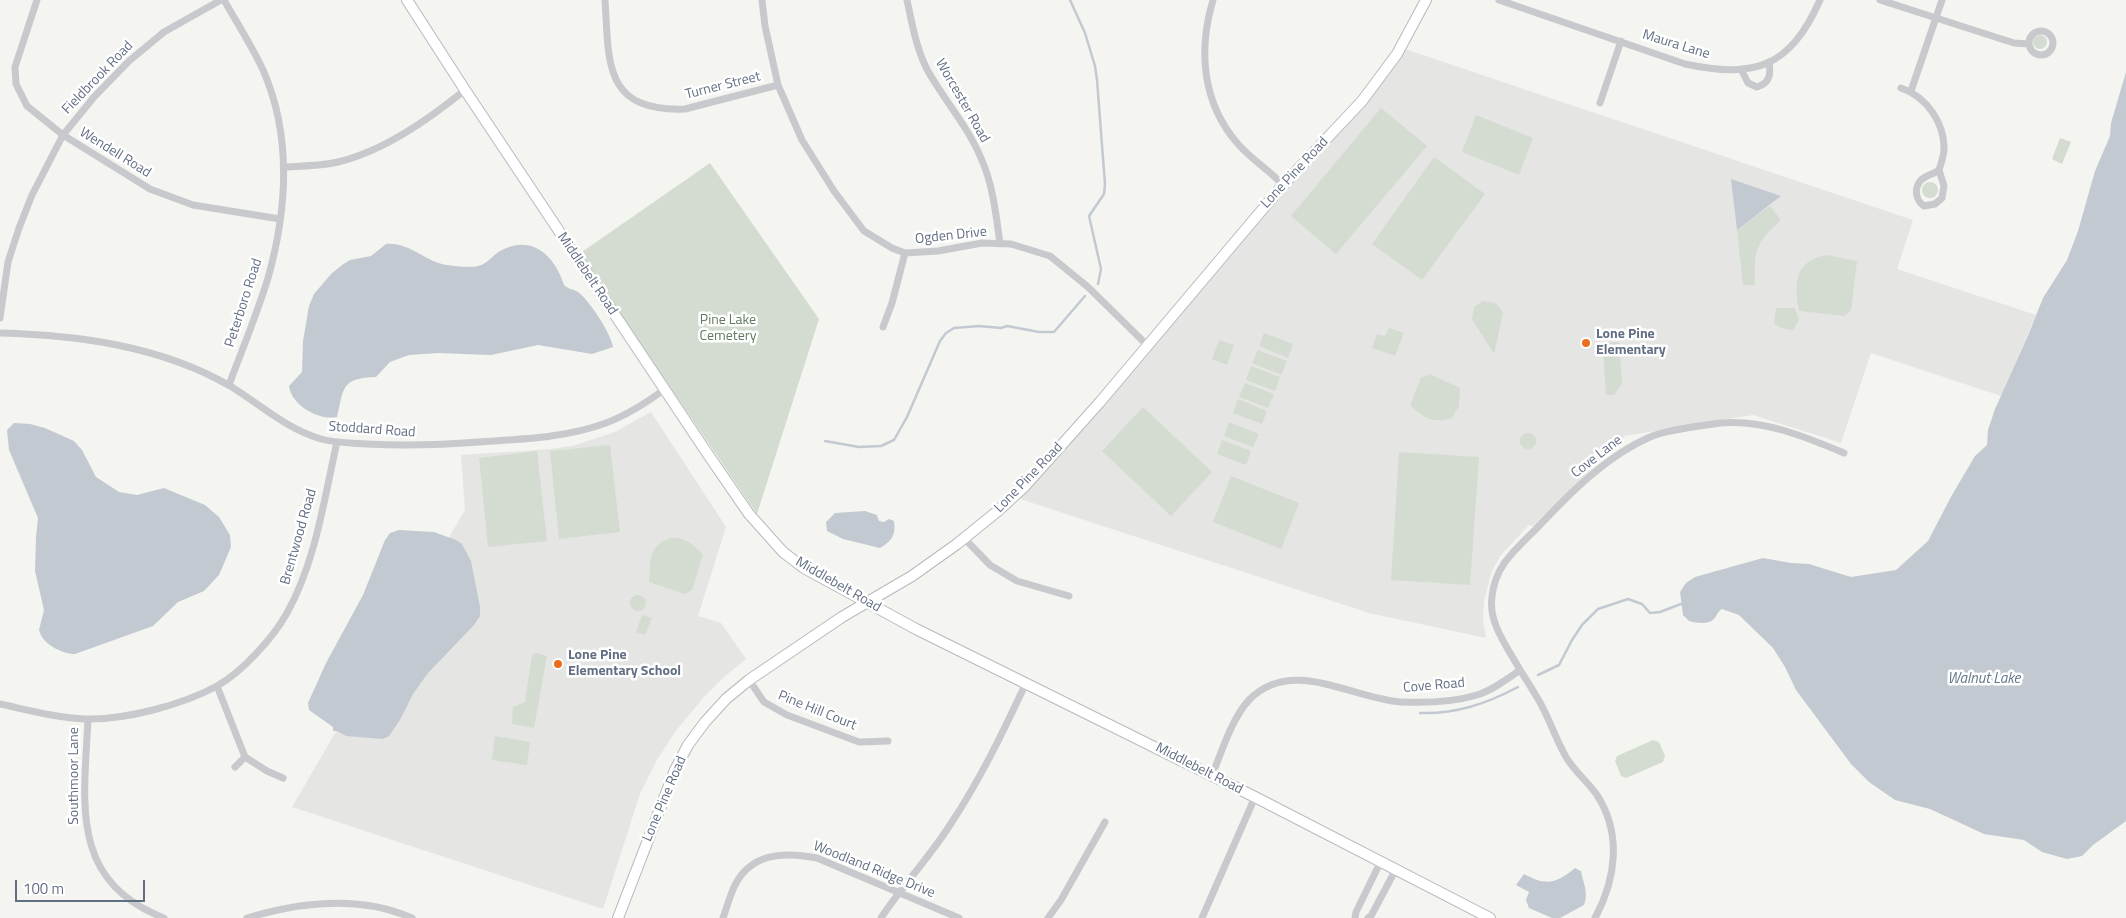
<!DOCTYPE html>
<style>
body{margin:0}
#map{position:relative;width:2126px;height:918px;overflow:hidden;background:#f4f5f0;font-family:"Titillium Web",sans-serif}
canvas{display:block}
.scale{position:absolute;left:15px;top:880px;width:130px;height:22px;box-sizing:border-box;border:2px solid #626f83;border-top:0;padding-left:6px;font-size:15px;line-height:18px;white-space:nowrap;color:#626f83;-webkit-text-stroke:4px #fff;paint-order:stroke}
</style>
<div id="map">
<canvas width="2126" height="918"></canvas>
<div class="scale">100 m</div>
</div>
<script>
const c = document.querySelector('canvas').getContext('2d');
c.lineJoin = 'round';
function paint(path, color) {
  c.fillStyle = color;
  c.fill(path, 'evenodd');
}
function strokePath(path, color, width, dash) {
  c.strokeStyle = color;
  c.lineWidth = width;
  c.lineCap = dash ? 'butt' : 'round';
  c.setLineDash(dash || []);
  c.stroke(path);
}
function write(font, color, halo, rows, align = 'center') {
  c.font = font + ' "Titillium Web",sans-serif';
  c.lineWidth = 5;
  c.setLineDash([]);
  c.textBaseline = 'middle';
  c.strokeStyle = halo;
  c.fillStyle = color;
  for (const [text, x, y, turn = 0] of rows) {
    c.save();
    c.translate(x, y);
    c.rotate((+turn || 0) * Math.PI / 180);
    c.textAlign = isNaN(turn) ? turn : align;
    if (halo) c.strokeText(text, 0, 0);
    c.fillText(text, 0, 0);
    c.restore();
  }
}
paint(new Path2D(`
 M1399 47 1913 220 1897 269 2036 315 2001 396 1871 353 1841 443 1753 415 1625 436 1533 526 1529 525 1501 555 1492 571 1484 601 1483 619 1486 638 1369 613 1011 496 1373 88Z
 M651 412 726 527 698 616 721 623 746 659 724 677 704 697 675 732 657 760 640 794 603 909 292 807 465 510 461 455 551 449 576 445 615 432Z`), '#e5e5e4');
paint(new Path2D(`
 M2033 42a7 7 0 1 1 14 0a7 7 0 1 1-14 0Z
 M1381 108 1427 146 1336 254 1291 216Z
 M1476 115 1533 138 1519 175 1462 152Z
 M2060 138 2071 142 2062 164 2052 159Z
 M1434 157 1485 194 1422 280 1372 244Z
 M710 163 819 319 757 514 579 254Z
 M1922 190a8 8 0 1 1 16 0a8 8 0 1 1-16 0Z
 M1770 206 1781 220C1755 243 1754 251 1755 285H1743L1737 230Z
 M1827 255 1857 261 1851 310 1845 316 1799 311C1794 283 1794 261 1827 255Z
 M1483 301 1496 303 1503 313 1494 354 1472 319 1474 307Z
 M1776 308H1795L1799 320 1793 330 1781 328 1774 324Z
 M1389 328 1404 333 1395 356 1372 348 1377 334 1385 336Z
 M1264 333 1293 344 1288 358 1259 346Z
 M1219 340 1234 345 1227 365 1212 359Z
 M1619 342 1622 384 1614 395H1606L1603 351H1601L1600 343Z
 M1258 350 1287 361 1281 375 1252 363Z
 M1251 366 1280 377 1275 391 1246 380Z
 M1430 374 1460 388 1459 406 1452 418C1432 424 1424 418 1410 405L1421 378Z
 M1245 383 1274 394 1268 408 1239 397Z
 M1238 399 1267 411 1262 424 1233 413Z
 M1143 407 1212 472 1171 516 1102 451Z
 M1229 422 1259 434 1253 447 1224 436Z
 M1520 441a8 8 0 1 1 16 0a8 8 0 1 1-16 0Z
 M1222 440 1251 451 1246 465 1217 454Z
 M610 445 620 532 559 539 550 451Z
 M537 451 547 541 488 547 479 458Z
 M1399 452 1479 457 1470 585 1391 580Z
 M1231 476 1299 503 1281 549 1213 522Z
 M671 538C686 537 693 545 703 554L692 590 685 594 649 582C651 561 648 545 671 538Z
 M630 603a8 8 0 1 1 16 0a8 8 0 1 1-16 0Z
 M642 615 652 618 645 635 636 632Z
 M536 653 547 656 534 728 512 724 513 707 525 702 532 655Z
 M495 736 530 742 527 765 492 760Z
 M1653 740 1659 742 1665 756 1663 762 1626 778 1621 776 1615 761 1617 756Z`), '#d4dcd1');
paint(new Path2D(`
 M2126 72V821L2093 845 2082 856 2067 859 2042 852 2024 840 1984 834 1930 809 1895 800 1869 782 1851 764 1796 690 1785 667 1773 648 1739 615 1722 609C1717 612 1718 614 1714 619 1708 625 1696 623 1689 621L1683 615 1680 592 1686 583 1695 577 1763 558 1791 563 1809 564 1851 577 1896 570 1928 541 1952 495 1975 456 1987 445 1988 430 1995 409 2029 333 2043 298 2067 260 2078 231 2095 171 2110 136 2111 123Z
 M1731 179 1781 196 1737 230Z
 M386 244C410 242 425 262 447 265 454 266 472 268 478 266 487 264 493 255 500 251 532 233 555 256 564 285 568 289 573 289 578 292 589 300 611 333 613 347L592 354 538 345 491 355 438 353 409 355 390 362 376 377C340 378 344 389 337 417 319 421 291 405 289 386L302 372 303 341 309 306 314 294 331 274 342 265 350 260 371 256Z
 M14 423 30 424 45 428 74 441 82 450 96 477 119 492 137 495 164 488 205 505 219 517 230 535 231 547 219 575 204 591 178 602 153 626 75 654C62 654 42 644 39 630L44 610 35 571 36 537 38 518 9 450 7 430Z
 M865 511 877 515 879 521 884 522 889 519 894 521C896 535 892 541 880 548L843 539 827 531 826 522 835 513Z
 M399 530 434 532 456 540 462 544 471 561 480 607V616L474 625 428 673 413 694 400 720 389 736 383 739 346 736 337 731H333V727L309 710 308 703 326 663 363 595 385 540 390 533Z
 M1575 868 1581 871C1583 883 1589 892 1584 905L1560 918H1552L1529 908 1526 900 1529 892 1516 885 1524 874C1546 886 1556 884 1575 868Z`), '#c2c9d1');
strokePath(new Path2D(`
 M1070 0 1085 33 1095 66 1097 80 1105 184 1104 194 1089 216 1101 269 1098 284
 M825 441 859 447 881 446 894 440 907 417 940 341 946 333 954 328 979 326 1001 328 1007 326 1039 332H1054L1085 296
 M1538 675 1559 665 1572 640 1582 625 1598 609 1628 599 1642 604 1650 613 1660 612 1681 604
 M1420 713C1456 714 1486 704 1518 687`), '#c2c9d1', 2.5);
const secondary = new Path2D(`
 M407 0 465 90 707 453 749 514 783 552 804 568 916 629 1255 797 1490 918
 M618 918 675 770 688 745 705 722 726 699 749 680 842 617 912 576 957 544 999 510 1025 486 1100 402 1283 185 1362 101 1397 54 1426 0`);
strokePath(secondary, '#b6babf', 12);
strokePath(new Path2D(`
 M37 0 15 67 16 84 27 106 63 135 150 189 193 205 280 219
 M224 0C237 23 252 46 263 70 292 136 287 210 268 278 257 314 242 350 229 385
 M605 0C609 62 603 112 685 109L778 85
 M762 0 765 26 778 85 802 140 834 191 864 231 892 248 905 253 938 251 982 243 1011 244 1050 256 1088 287 1147 345
 M907 0C912 24 917 52 929 73 946 102 968 127 981 158 993 185 996 214 1000 244
 M1213 0C1198 50 1202 103 1238 144 1251 159 1269 170 1283 185
 M1499 0 1685 64C1756 79 1790 67 1820 0
 M1880 0 2014 43 2029 44
 M2029 43a12 12 0 1 1 24 0a12 12 0 1 1-24 0Z
 M1741 69 1748 83 1757 87C1770 83 1771 74 1769 62
 M1901 88C1927 97 1945 123 1944 151 1943 157 1941 164 1939 170 1934 174 1926 175 1921 180 1914 188 1915 200 1924 206L1935 204 1942 198 1944 186 1939 170
 M1911 91 1942 0
 M1600 103 1621 41
 M285 167C302 166 321 166 338 162 384 151 429 119 465 90
 M0 318 8 262 19 228 32 195 63 135 94 97 129 61 164 32 221 0
 M883 327 892 303 905 253
 M0 333C78 335 161 346 230 386 260 404 286 429 321 439 336 443 351 443 366 444 404 446 441 445 479 442 522 439 565 438 606 423 627 415 646 403 665 389
 M964 538 990 565 1017 581 1069 596
 M1520 670C1508 648 1488 623 1492 597 1493 585 1498 572 1505 562 1514 550 1526 539 1536 529 1569 494 1606 456 1650 437 1663 431 1705 425 1721 423 1763 419 1806 437 1844 453
 M749 680 764 702 787 715 859 742 888 741
 M217 686 245 757 267 771 283 778
 M0 704C28 710 57 718 86 719 125 720 182 705 217 686 242 672 273 638 287 613 316 561 324 499 337 442
 M88 719C84 803 69 881 164 918
 M235 767 245 757
 M1212 776C1221 753 1232 718 1249 700 1292 656 1352 699 1401 702 1425 703 1454 702 1477 695 1493 690 1507 679 1520 670 1526 679 1532 689 1538 699 1549 717 1555 738 1566 757 1574 771 1588 782 1597 795 1622 834 1616 879 1595 918
 M247 918C300 902 360 895 412 918
 M723 918C727 907 730 895 735 885 752 852 785 852 817 858L959 918
 M881 918C902 886 929 858 950 825 980 780 1003 732 1026 683
 M1048 918 1061 900 1105 822
 M1202 918 1255 797
 M1355 918 1356 912 1381 861
 M1368 918 1371 916 1396 869`), '#c7c9cd', 7);
strokePath(secondary, '#fff', 10);
for (const [x, y, r, color] of [
 [1586,343,5,"#ec6e1a"],
 [558,664,5,"#ec6e1a"]
]) {
  const dot = new Path2D();
  dot.arc(x, y, r, 0, 2 * Math.PI);
  c.fillStyle = color;
  c.fill(dot);
  strokePath(dot, '#fff', 2);
}
write('14px', '#626f83', '#fff', [
 ["Maura Lane",1676,45,17],
 ["Fieldbrook Road",98,78,-46],
 ["Turner Street",723,86,-14],
 ["Worcester Road",962,101,60],
 ["Wendell Road",115,153,32],
 ["Lone Pine Road",1295,173,-47],
 ["Ogden Drive",951,236,-6],
 ["Middlebelt Road",587,274,56],
 ["Peterboro Road",244,303,-72],
 ["Stoddard Road",372,430,4],
 ["Cove Lane",1597,457,-38],
 ["Lone Pine Road",1029,478,-46],
 ["Brentwood Road",299,537,-74],
 ["Middlebelt Road",838,585,30],
 ["Cove Road",1434,686,-5],
 ["Pine Hill Court",817,711,22],
 ["Middlebelt Road",1199,769,27],
 ["Southmoor Lane",75,776,-90],
 ["Lone Pine Road",665,799,-67],
 ["Woodland Ridge Drive",874,870,22]
]);
write('14px', '#627a61', '#fff', [
 ["Pine Lake",728,321],
 ["Cemetery",728,337]
]);
write('bold 14px', '#626f83', '#fff', [
 ["Lone Pine",1596,335],
 ["Elementary",1596,351],
 ["Lone Pine",568,656],
 ["Elementary School",568,672]
], 'left');
write('italic 15px', '#637788', '#fff', [
 ["Walnut Lake",1984,679]
]);
</script>
